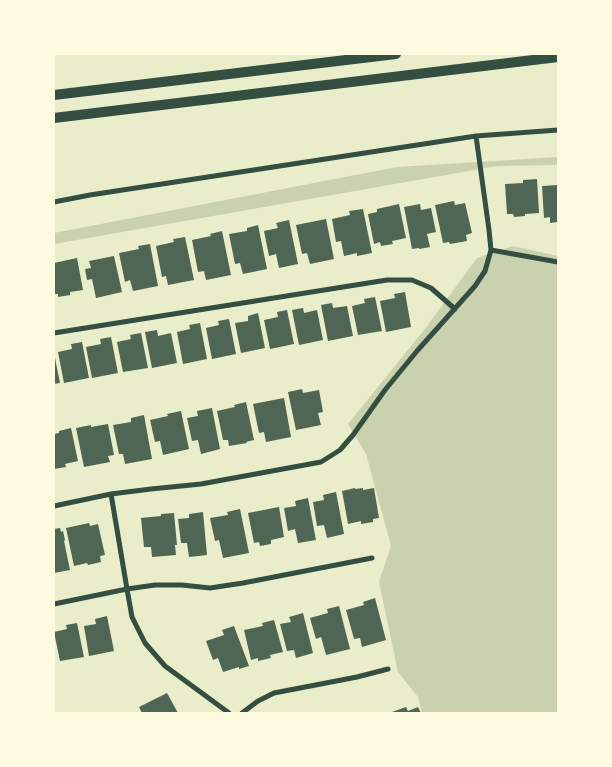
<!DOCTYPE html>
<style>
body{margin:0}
#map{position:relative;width:612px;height:767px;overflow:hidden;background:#e9edc9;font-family:Figtree,sans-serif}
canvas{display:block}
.frame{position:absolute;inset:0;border:55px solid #fefae0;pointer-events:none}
</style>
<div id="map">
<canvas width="612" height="767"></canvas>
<div class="frame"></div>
</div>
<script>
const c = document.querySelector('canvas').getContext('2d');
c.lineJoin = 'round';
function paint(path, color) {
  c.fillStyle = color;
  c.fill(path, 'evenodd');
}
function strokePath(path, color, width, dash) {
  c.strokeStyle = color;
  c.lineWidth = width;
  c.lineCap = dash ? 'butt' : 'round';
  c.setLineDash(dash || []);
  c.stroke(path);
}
paint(new Path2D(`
 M558 157V165L497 166 54 244V233L397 167Z
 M513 246 558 256V713H422L418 697 398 672 379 582 391 546 366 454 348 424 424 330 477 258Z`), '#cad2ad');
paint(new Path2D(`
 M537 179 539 213 525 214V216L514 217 513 214H507L505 184 523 183V180Z
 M558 185V222L550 223V217L544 218 542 186Z
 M454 201 455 205 465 203 472 233 466 235 467 241 450 244 449 242 443 243 435 205Z
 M399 204 406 238 392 241 393 244 381 246 380 242 374 244 368 214 377 212V209Z
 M420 204 421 210 431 208 436 232 427 234 430 247 419 249V248L412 249 404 207Z
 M363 209 372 253 357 256V253L344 256 341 241 336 242 332 219 350 215 349 211Z
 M326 219 334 259 310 264 307 253 302 254 296 225Z
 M289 220 298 264 279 268 276 254 269 256 264 231 278 228 276 223Z
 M258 225 267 269 243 274 240 263 235 264 229 234 247 231V228Z
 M222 231 231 275 206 280 204 271 198 272 192 240 211 236 210 234Z
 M185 237 194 280 168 285 166 276 162 277 156 246 174 242 173 239Z
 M150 244 158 286 133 291 130 280 125 282 119 253 139 249 138 246Z
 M114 256 122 292 96 298 92 279 87 280 85 269 91 268 89 261Z
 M77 258 83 290 70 292V295L58 297V294H54V263Z
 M405 292 411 327 386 332 380 301 395 298 394 294Z
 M375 297 382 331 358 335 352 306 365 303 364 299Z
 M332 303 333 308 347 306 353 336 328 341 321 305Z
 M303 308 304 313 317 310 323 340 299 345 292 310Z
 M287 310 294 344 270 349 264 320 278 317 277 312Z
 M258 313 265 348 241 353 235 323 248 321V316Z
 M229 319 236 354 212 359 206 328 219 325 218 321Z
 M200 323 207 359 183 364 177 332 190 329 189 325Z
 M157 330 158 336 171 333 177 363 152 368 145 332Z
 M141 333 148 368 123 372 117 342 131 339 130 335Z
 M111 337 118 373 92 378 86 347 101 344 100 339Z
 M82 342 89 378 64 383 58 352 72 349 71 344Z
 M54 358H55L60 383 54 384Z
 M302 389 303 393 319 390 323 412 318 413 321 425 296 430 288 392Z
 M284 398 291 437 266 442 264 432 259 433 253 404Z
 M246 402 254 440 246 442 247 443 229 446 228 440H223L217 411 235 407 234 405Z
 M212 408 220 449 201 454 198 440 192 441 187 418 198 416 197 411Z
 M181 411 189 449 163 455 160 441 155 442 150 420 168 416 167 414Z
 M144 415 152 459 125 464 123 454H119L113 425 131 422V418Z
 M108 424 114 455 108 456 110 462 84 467 76 428 91 425V427Z
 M71 428 78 461 65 464 66 467 54 469V434L59 433V431Z
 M355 488V489L363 488V490L374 488 379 518 373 519V522L361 524V521L348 524 342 491Z
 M336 492 344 534 327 538 324 525 317 526 313 502 324 500 323 495Z
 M308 498 316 540 298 543 295 529 288 531 284 508 296 506 295 501Z
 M279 507 284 537 271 540V544L260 546 259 542 254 543 248 513Z
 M240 509 249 553 223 558 219 540 215 541 210 518 228 515 227 512Z
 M203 512 207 555 189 557 187 543H181L178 519 189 518V514Z
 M174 513 177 545H175L176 555 152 557 151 547H144L141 518 161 516V514Z
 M89 523 90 526 98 524 105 555 100 556 101 562 88 565 87 563 74 566 66 528Z
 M60 528 61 532 63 531 65 540 64 541 70 570 54 573V529Z
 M375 598 386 640 362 647 360 638 354 639 346 610 364 605 363 602Z
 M339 606 350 649 326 655 321 637 316 639 310 618 328 613 327 609Z
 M303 613 313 653 296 658 294 650 287 651 280 624 291 622 289 617Z
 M107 616 114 651 89 656 84 626 96 624 95 619Z
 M274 620 283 652 270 655 271 658 258 661V658L251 660 244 630 263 626 262 623Z
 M77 623 84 657 60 661 54 632 67 629 66 625Z
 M234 626 249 666 239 669V667L223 672 218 658 213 660 206 641 224 635 222 630Z
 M167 693 178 713H142L139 707Z
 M406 707 408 711 418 707 421 713H389Z`), '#4f6655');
strokePath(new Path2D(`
 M54 202 90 195 476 136 558 130
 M491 250 558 262
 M54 333 387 280H412L431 288 455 309
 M111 494 127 589 132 617 145 643 165 666 229 713
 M54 506 111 494 151 489 201 484 321 462 340 450 353 435 385 390 417 351 475 286 485 271 491 250 489 230 476 136
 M54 604 127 589 155 585H182L210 588 243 583 372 558
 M242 713 258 701 274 693 357 677 388 669`), '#344e41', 5);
strokePath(new Path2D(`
 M54 95 396 54
 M54 118 558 57`), '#344e41', 10);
</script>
